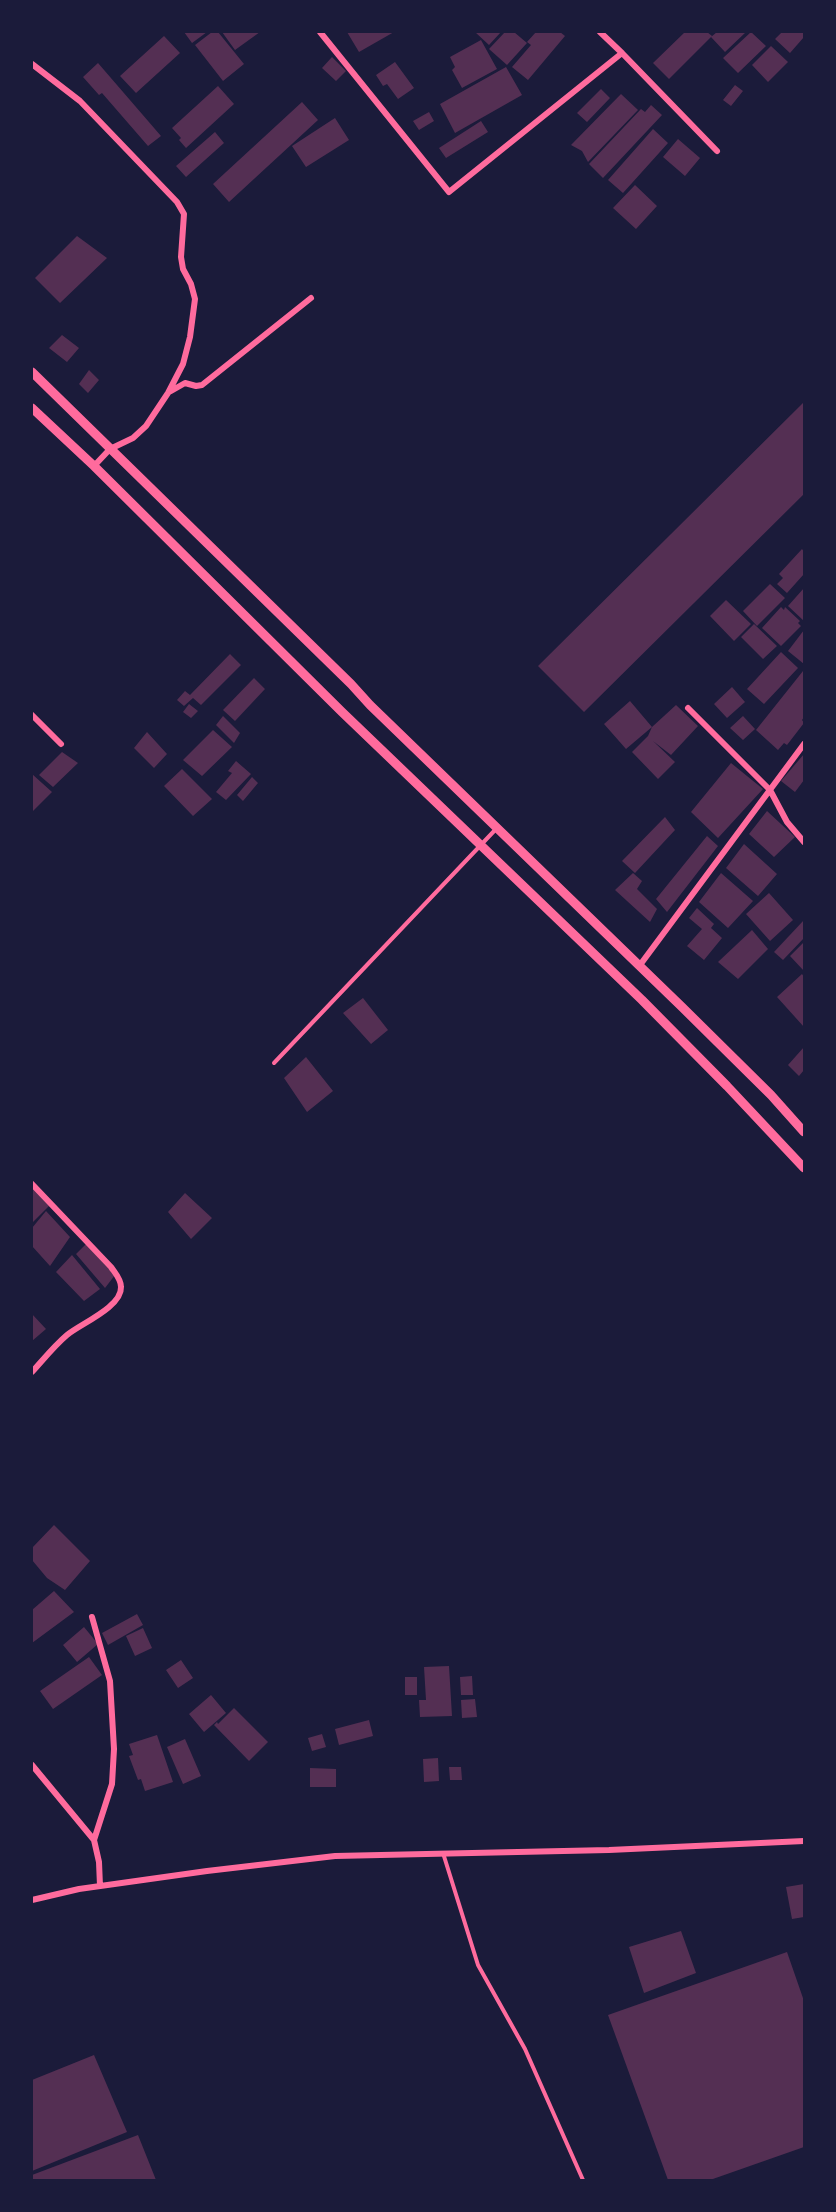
<!DOCTYPE html>
<style>
body{margin:0}
#map{position:relative;width:836px;height:2212px;overflow:hidden;background:#1b1b3a;font-family:"PT Sans",sans-serif}
canvas{display:block}
.frame{position:absolute;inset:0;border:33px solid #1b1b3a;pointer-events:none}
</style>
<div id="map">
<canvas width="836" height="2212"></canvas>
<div class="frame"></div>
</div>
<script>
const c = document.querySelector('canvas').getContext('2d');
c.lineJoin = 'round';
function paint(path, color) {
  c.fillStyle = color;
  c.fill(path, 'evenodd');
}
function strokePath(path, color, width, dash) {
  c.strokeStyle = color;
  c.lineWidth = width;
  c.lineCap = dash ? 'butt' : 'round';
  c.setLineDash(dash || []);
  c.stroke(path);
}
paint(new Path2D(`
 M184 32H207L192 43Z
 M212 32H218L244 64 223 81 195 45Z
 M222 32H260L235 50Z
 M347 32H394L359 52Z
 M475 32H501L489 45Z
 M505 32H514L527 43 507 65 489 49Z
 M536 32H560L565 36 528 80 512 67 531 45 527 42Z
 M685 32H707L712 36 669 79 653 63Z
 M717 32H746L725 52 711 37Z
 M751 32 766 46 738 73 723 58Z
 M782 32H804V37L790 53 775 39Z
 M164 36 180 53 136 93 120 76Z
 M481 40 497 69 462 88 452 70 455 67 450 57Z
 M771 46 788 62 768 82 752 65Z
 M332 57 346 71 336 81 322 68Z
 M395 62 414 88 398 99 387 84 383 86 376 75Z
 M98 63 161 136 148 146 102 93 99 95 83 77Z
 M506 67 522 95 455 133 440 104Z
 M735 85 743 91 731 106 723 100Z
 M218 86 234 104 186 148 179 140 181 138 172 128Z
 M601 89 610 98 587 122 577 113Z
 M621 94 638 110 588 162 582 151 571 145Z
 M302 102 318 120 229 202 213 184Z
 M651 105 662 115 603 178 589 164 641 109 645 112Z
 M429 112 434 121 419 130 413 121Z
 M335 118 349 140 306 167 292 146Z
 M481 121 488 132 446 158 439 148Z
 M653 129 668 143 623 193 608 180Z
 M215 132 224 143 186 177 176 166Z
 M678 139 700 158 685 176 663 157Z
 M635 185 657 206 636 229 613 208Z
 M77 236 107 258 60 303 35 278Z
 M62 335 79 348 67 362 49 348Z
 M89 370 99 380 88 393 79 384Z
 M804 402V494L584 712 538 666Z
 M802 549 804 552V574L787 593 777 584 783 578 779 574Z
 M770 584 785 598 757 626 743 611Z
 M804 588V621L788 606Z
 M726 600 751 624 734 641 710 616Z
 M781 607 784 610 785 607 800 621 798 623 801 626 781 646 762 628Z
 M754 624 777 646 763 659 741 637Z
 M804 630V664L788 651Z
 M781 652 798 668 764 704 747 689Z
 M230 654 241 665 201 705 193 698 184 706 177 700 185 691 190 695Z
 M803 671 804 672V717L802 720 804 723 787 745 784 743 778 750 756 730Z
 M254 678 265 689 235 721 223 710Z
 M732 687 745 702 727 718 714 704Z
 M630 701 652 727 626 749 604 724Z
 M189 704 198 711 191 718 183 712Z
 M676 705 698 726 671 755 653 741 675 762 658 779 632 752 648 736 652 727Z
 M223 716 240 733 234 743 216 725Z
 M743 716 755 729 743 740 730 728Z
 M213 730 232 747 202 776 183 760Z
 M147 732 167 754 154 768 134 748Z
 M62 752 78 763 53 787 39 775Z
 M804 754V780L795 792 781 781Z
 M236 761 251 774 226 800 216 792 232 773 228 771Z
 M731 763 763 789 718 838 691 812Z
 M182 769 212 799 193 816 164 786Z
 M32 774 52 792 32 812Z
 M252 777 258 783 243 801 237 795Z
 M767 811 795 837 774 857 749 834Z
 M665 817 675 830 635 873 622 861Z
 M707 836 718 846 667 912 656 899Z
 M744 844 777 874 758 896 726 868Z
 M633 873 642 881 637 889 657 909 650 922 615 890Z
 M721 873 753 901 728 928 699 902Z
 M769 893 793 920 770 941 746 914Z
 M697 908 714 924 711 928 722 938 704 960 687 946 702 929 689 918Z
 M804 920V938L783 960 774 952Z
 M752 930 768 949 738 979 718 962Z
 M804 942V971L790 956Z
 M802 974 804 977V1027L777 997Z
 M363 998 388 1030 371 1044 343 1013Z
 M804 1047V1070L799 1076 788 1065Z
 M306 1057 333 1091 307 1112 284 1078Z
 M33 1186 49 1206 32 1223V1187Z
 M185 1193 212 1218 191 1239 168 1212Z
 M46 1211 70 1237 50 1266 32 1246V1228Z
 M86 1244 115 1275 105 1288 76 1254Z
 M72 1255 100 1289 84 1301 56 1272Z
 M32 1314 46 1329 32 1341Z
 M54 1525 90 1561 65 1590 47 1578 32 1560V1548Z
 M54 1591 74 1612 32 1643V1610Z
 M137 1614 143 1625 108 1645 102 1633Z
 M84 1627 98 1644 77 1662 63 1645Z
 M143 1628 152 1648 135 1656 126 1636Z
 M89 1657 102 1675 53 1709 40 1691Z
 M181 1660 193 1678 178 1688 166 1670Z
 M449 1666 452 1716 420 1717 419 1700H426L424 1667Z
 M472 1676 473 1695H461L460 1677Z
 M405 1677H417V1695H405Z
 M211 1695 226 1713 204 1732 189 1714Z
 M475 1699 477 1717 462 1718 461 1700Z
 M234 1708 268 1742 249 1761 214 1725 217 1722 218 1724Z
 M369 1720 373 1736 339 1745 335 1729Z
 M322 1734 326 1747 312 1751 308 1738Z
 M157 1735 173 1782 145 1791 141 1779 138 1780 129 1756 133 1755 129 1744Z
 M185 1739 201 1776 183 1784 167 1747Z
 M438 1758 439 1781 424 1782 423 1759Z
 M449 1767H461L462 1780H450Z
 M310 1768 336 1769V1787H310Z
 M804 1884V1917L792 1919 786 1887Z
 M681 1931 696 1973 644 1993 629 1947Z
 M787 1952 804 2001V2147L710 2180H668L608 2015Z
 M94 2055 127 2132 32 2171V2080Z
 M138 2135 156 2180H32V2175Z`), '#542f53');
strokePath(new Path2D(`
 M274 1063 496 829
 M443 1853 478 1965 525 2049 583 2180`), '#ff6b9d', 4);
strokePath(new Path2D(`
 M320 32 449 192 622 53 717 151
 M600 32 622 53
 M32 64 80 101 177 202 184 214 181 257 183 269 191 284 195 299 190 337 183 364 168 393 146 426 133 438 110 449 94 466
 M171 391 185 383 196 386 202 385 311 298
 M688 708 770 790 787 822 804 842
 M32 715 61 744
 M640 965 804 744
 M32 1184 111 1267C115 1273 121 1279 121 1287 122 1307 80 1324 67 1335 54 1346 43 1360 32 1372
 M92 1617 110 1681 114 1749 112 1784 94 1840 99 1862 100 1886
 M32 1765 94 1840
 M32 1900 79 1889 207 1871 335 1856 609 1850 804 1841`), '#ff6b9d', 6);
strokePath(new Path2D(`
 M32 372 351 684 370 705 682 1007 771 1095 804 1132
 M32 408 94 466 342 712 642 1000 727 1086 804 1168`), '#ff6b9d', 9);
</script>
